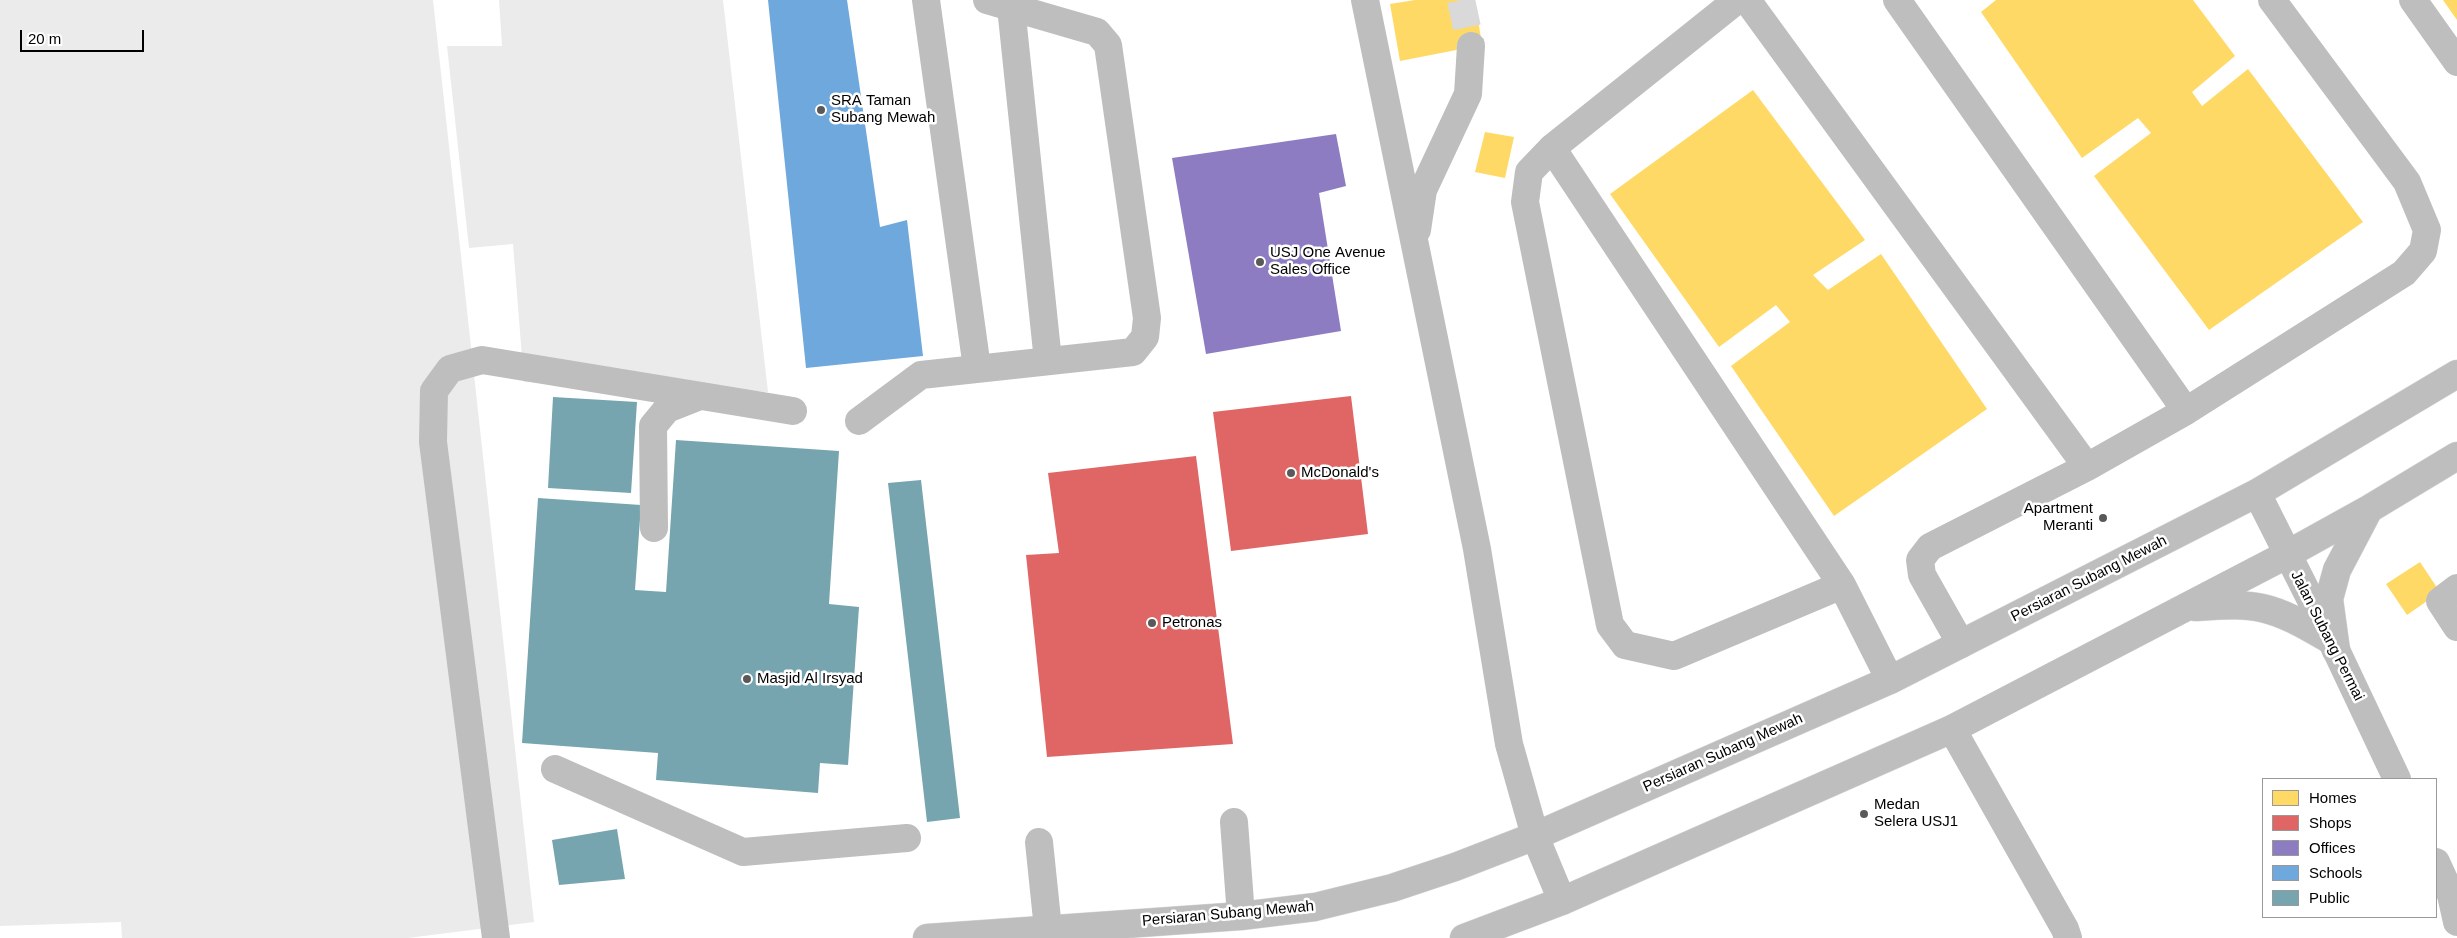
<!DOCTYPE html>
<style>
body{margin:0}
#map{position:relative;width:2457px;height:938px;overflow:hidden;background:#fff;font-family:Arial,sans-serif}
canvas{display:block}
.legend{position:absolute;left:2262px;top:778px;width:175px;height:140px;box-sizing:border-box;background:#fff;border:1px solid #999;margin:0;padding:6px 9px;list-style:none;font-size:15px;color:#000}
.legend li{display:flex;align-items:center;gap:10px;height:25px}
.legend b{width:25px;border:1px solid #999}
.scale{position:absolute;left:20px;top:30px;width:124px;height:22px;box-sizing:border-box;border:2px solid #000;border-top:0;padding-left:6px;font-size:15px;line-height:18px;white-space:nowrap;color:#000;-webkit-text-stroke:4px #fff;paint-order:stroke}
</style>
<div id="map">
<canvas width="2457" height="938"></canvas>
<ul class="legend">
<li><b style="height:14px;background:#ffd966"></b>Homes</li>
<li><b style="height:14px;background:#e06666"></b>Shops</li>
<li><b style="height:14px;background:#8e7cc3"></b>Offices</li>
<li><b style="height:14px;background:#6fa8dc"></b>Schools</li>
<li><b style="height:14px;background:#76a5af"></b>Public</li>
</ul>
<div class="scale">20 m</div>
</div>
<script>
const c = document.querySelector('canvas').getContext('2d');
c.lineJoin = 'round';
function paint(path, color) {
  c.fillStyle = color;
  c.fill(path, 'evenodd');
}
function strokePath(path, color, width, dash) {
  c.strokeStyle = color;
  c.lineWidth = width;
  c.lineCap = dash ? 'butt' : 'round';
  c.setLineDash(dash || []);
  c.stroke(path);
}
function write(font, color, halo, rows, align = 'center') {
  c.font = font + ' Arial,sans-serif';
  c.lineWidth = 5;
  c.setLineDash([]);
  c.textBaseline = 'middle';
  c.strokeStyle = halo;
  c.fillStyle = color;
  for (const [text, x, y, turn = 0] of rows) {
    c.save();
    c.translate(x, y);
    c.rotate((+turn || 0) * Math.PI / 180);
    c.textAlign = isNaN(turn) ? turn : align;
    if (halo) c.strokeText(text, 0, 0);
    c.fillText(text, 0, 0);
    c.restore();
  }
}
paint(new Path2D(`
 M0 0H433L534 922 408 938H122L121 922 0 926Z
 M499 0H723L768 392 524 382 513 244 469 248 447 46H502Z`), '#ebebeb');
paint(new Path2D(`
 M1415 0H1475L1482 45 1400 61 1390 4Z
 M1996 0H2193L2235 56 2192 92 2202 106 2248 69 2363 222 2209 330 2094 176 2151 133 2138 118 2082 158 1981 12Z
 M2443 0H2457V20Z
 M1753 90 1865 240 1813 275 1828 290 1881 254 1987 409 1834 516 1731 366 1790 322 1776 305 1719 347 1610 194Z
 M1485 132 1514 137 1505 178 1475 172Z
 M2420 562 2440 592 2407 615 2386 584Z`), '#ffd966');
paint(new Path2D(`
 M1351 396 1368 534 1231 551 1213 412Z
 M1196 456 1233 744 1047 757 1026 555 1059 553 1048 473Z`), '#e06666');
paint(new Path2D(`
 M1336 134 1346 186 1319 193 1341 331 1206 354 1172 158Z`), '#8e7cc3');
paint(new Path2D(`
 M768 0H847L880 227 907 220 923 356 806 368Z`), '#6fa8dc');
paint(new Path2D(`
 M553 397 637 402 631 493 548 488Z
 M676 440 839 451 829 604 859 607 848 765 820 763 818 793 656 780 658 753 522 743 538 498 641 505 635 590 666 592Z
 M921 480 960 818 927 822 888 483Z
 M617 829 625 879 559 885 552 840Z`), '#76a5af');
strokePath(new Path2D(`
 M1461 0 1471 46`), '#d9d9d9', 28, [28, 14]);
const major = new Path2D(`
 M2195 607C2217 606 2240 603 2262 608 2285 613 2308 627 2329 639
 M2336 650 2329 599 2337 570 2369 509
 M927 938 1241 916 1315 907 1392 888 1455 867 1535 836 1890 680 2257 493 2457 374
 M1464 938 1562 901 1952 729 2286 555 2369 509 2457 456`);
strokePath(major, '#dbdbdb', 29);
strokePath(new Path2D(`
 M926 0 977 368
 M1365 0 1477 549 1509 744 1535 836 1562 901
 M1737 0 1552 148 1529 172 1525 202 1610 625 1625 645 1674 656 1842 585
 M1747 0 2087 467
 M1897 0 2186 411
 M2413 0 2457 62
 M1011 7 1048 361
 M1552 148 1842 585 1890 680
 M1417 230 1423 190 1468 94 1471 46
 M859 421 921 375 1133 352 1145 337 1147 318 1108 45 1097 32 987 0
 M2257 493 2336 650 2397 779
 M654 528 653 426 667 409 700 396
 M2457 588 2440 601 2457 627
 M1961 644 1922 575 1920 560 1930 547 2087 467 2186 411 2404 273 2423 251 2427 230 2407 182 2272 0
 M1952 729 2065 929 2068 938
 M555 769 743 852 907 838
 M1234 822 1241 916
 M1039 842 1048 929
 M2436 862 2451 895 2457 922
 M496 938 433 442 434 391 450 369 482 360 793 411`), '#bebebe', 28);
strokePath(major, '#bebebe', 28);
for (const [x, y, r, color] of [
 [821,110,5,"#595959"],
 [1260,262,5,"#595959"],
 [1291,473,5,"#595959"],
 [2103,518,5,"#595959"],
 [1152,623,5,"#595959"],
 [747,679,5,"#595959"],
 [1864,814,5,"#595959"]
]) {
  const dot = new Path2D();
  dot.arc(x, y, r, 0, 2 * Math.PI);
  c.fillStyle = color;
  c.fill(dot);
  strokePath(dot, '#fff', 2);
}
write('15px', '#000', '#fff', [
 ["SRA Taman",831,101],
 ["Subang Mewah",831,118],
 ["USJ One Avenue",1270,253],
 ["Sales Office",1270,270],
 ["McDonald's",1301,473],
 ["Apartment",2093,509,"right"],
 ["Meranti",2093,526,"right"],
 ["Petronas",1162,623],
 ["Masjid Al Irsyad",757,679],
 ["Medan",1874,805],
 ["Selera USJ1",1874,822]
], 'left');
write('15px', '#000', '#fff', [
 ["Persiaran Subang Mewah",2089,579,-27],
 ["Jalan Subang Permai",2327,636,63],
 ["Persiaran Subang Mewah",1723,753,-24],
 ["Persiaran Subang Mewah",1228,914,-5]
]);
</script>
